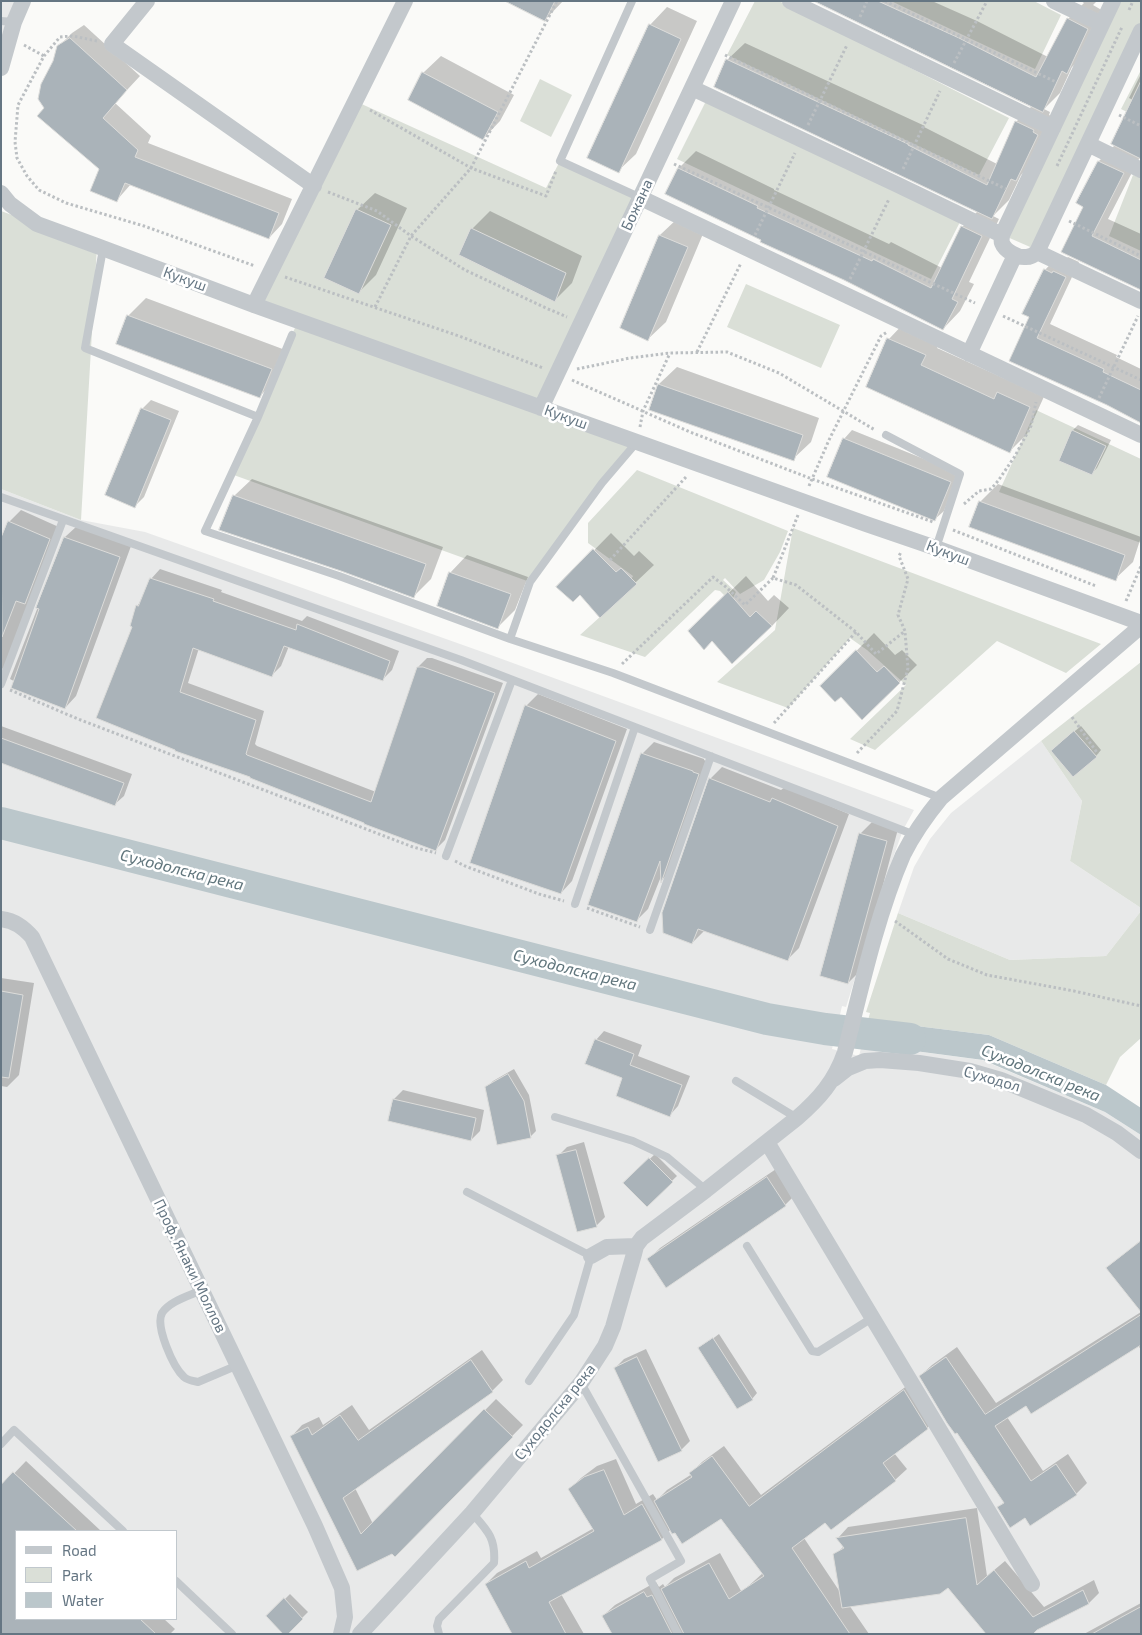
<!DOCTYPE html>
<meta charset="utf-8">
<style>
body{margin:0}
#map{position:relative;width:1142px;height:1635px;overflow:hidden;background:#fafaf8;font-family:"Exo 2",sans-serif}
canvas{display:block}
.frame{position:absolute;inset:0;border:2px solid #657683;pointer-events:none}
.legend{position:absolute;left:15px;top:1530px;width:162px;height:90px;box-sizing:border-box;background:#fff;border:1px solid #c1c8cd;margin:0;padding:6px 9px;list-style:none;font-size:15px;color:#657683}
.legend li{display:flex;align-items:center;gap:10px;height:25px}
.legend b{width:25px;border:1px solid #c1c8cd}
</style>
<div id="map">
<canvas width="1142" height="1635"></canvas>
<div class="frame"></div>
<ul class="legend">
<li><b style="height:6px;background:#c3c8cc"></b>Road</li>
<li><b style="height:14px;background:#dadfd7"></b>Park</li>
<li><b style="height:14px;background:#bbc7cb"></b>Water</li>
</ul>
</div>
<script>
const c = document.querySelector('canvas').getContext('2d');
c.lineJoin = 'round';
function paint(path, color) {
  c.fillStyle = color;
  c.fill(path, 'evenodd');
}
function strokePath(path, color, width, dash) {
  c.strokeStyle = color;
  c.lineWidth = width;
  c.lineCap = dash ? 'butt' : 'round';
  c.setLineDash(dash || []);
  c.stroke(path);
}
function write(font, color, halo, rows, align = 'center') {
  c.font = font + ' "Exo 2",sans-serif';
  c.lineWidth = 5;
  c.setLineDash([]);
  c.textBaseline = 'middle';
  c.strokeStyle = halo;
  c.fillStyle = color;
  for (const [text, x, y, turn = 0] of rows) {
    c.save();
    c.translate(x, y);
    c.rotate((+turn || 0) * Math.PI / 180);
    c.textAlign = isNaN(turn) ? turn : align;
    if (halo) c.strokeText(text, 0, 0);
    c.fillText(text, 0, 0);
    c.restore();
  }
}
paint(new Path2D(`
 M1 1H23L1 68Z
 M1 489 81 520 145 532 491 655 914 810 903 830 894 855 846 1007 842 1006 832 1049 859 1056 862 1044 982 1060 1105 1112 1141 1135V1634H1ZM16 1531H176V1619H16Z
 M1041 741 1082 801 1070 861 1141 908V911L1106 956 1010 960 898 913 914 867 930 839 951 813Z`), '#e8e9e9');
paint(new Path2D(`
 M755 1H779L1009 118 979 175 727 55Z
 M891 1H1034L1061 15 1035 69Z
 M1113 1H1141V31L1037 250 1005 236Z
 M1141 70V119L1121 109Z
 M540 79 572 95 551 137 520 121Z
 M355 101 546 188 560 161 641 198 541 407 637 442 530 582 231 474 298 321 254 305Z
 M706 101 960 222 931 279 677 159Z
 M1133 175 1141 178V251L1109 236Z
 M1 211 97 246 81 520 1 489Z
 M746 284 840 325 821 368 727 327Z
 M1036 410 1141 459V543L999 492Z
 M637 470 788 531 780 552 764 580 740 594 725 578 723 580 736 592 731 602 720 591 715 590 645 657 580 635 622 597 633 576 588 543V523Z
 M793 528 1101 644 1066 673 997 641 875 750 850 739 906 685 867 650 850 638 788 708 717 682 775 630Z
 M1141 662V908L1070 861 1082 801 1041 741Z
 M1141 911V1038L1120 1057 1106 1085 989 1035 868 1020 870 1013 866 1012 898 913 1010 960 1106 956Z`), '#dadfd7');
paint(new Path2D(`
 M868 1020 989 1035 1106 1085 1141 1108V1135L1105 1112 983 1060 862 1044Z`), '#bbc7cb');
paint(new Path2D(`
 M507 1H563L545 20Z
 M816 1H932L977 21 1048 57 1068 19 1084 3 1081 1H1097L1093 5 1105 12 1085 55 1072 67 1060 93 1044 109 1050 112 1049 115 1055 118 1033 163 1021 175 1009 200 993 216 999 219 969 282 974 284 960 311 943 329 763 240 679 168 696 151 774 189V190L889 244 891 242 942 268 962 227 978 211 727 60 745 43 925 126 924 127 997 164 1016 122 1032 106Z
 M667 7 697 21 636 154 618 171 650 25Z
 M84 25 140 76 115 103 151 136 148 143 292 199 282 224 269 238 131 184 117 200 101 169 46 108 58 47 72 33Z
 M441 56 514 95 500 121 483 139 423 73Z
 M1141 74V157H1140L1108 219 1141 234V284L1063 252 1085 206 1099 161 1115 145 1133 100 1129 98Z
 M375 193 407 208 376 275 358 293 357 210Z
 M490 211 582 256 572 283 555 300 461 255 472 229Z
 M678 218 705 229 666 322 648 339 621 328 660 235Z
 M1059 255 1066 259 1068 257 1079 262 1050 324 1117 355 1116 357 1141 369V421L1011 360 1031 317 1045 270Z
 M146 298 288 351 277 379 260 396 118 344 128 316Z
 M906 321 942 338 937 348 1010 381 1047 390 1027 434 1010 451 867 386 889 339Z
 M677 367 819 418 811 442 793 459 650 409 659 384Z
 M151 400 179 411 144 497 135 506 142 409Z
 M1078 425 1111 440 1097 468 1091 474 1073 430Z
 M852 430 959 473 944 511 935 519 844 439Z
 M252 479 443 547 431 579 414 596 234 496Z
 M998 484 1141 537 1133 562 1115 579 980 502Z
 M21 510 61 528 10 662 1 670V542L9 522Z
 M77 526 131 546 76 696 65 708 10 679 65 537Z
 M611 533 634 556 639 551 654 565 600 616 580 593 558 587Z
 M467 555 528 577 515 610 498 627 450 573Z
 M160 569 222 590 221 592 302 621 307 616 399 651 392 670 382 680 289 646 281 666 272 675 199 648 188 683 264 711 255 744 257 746 376 792 418 667 427 658H432L503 683 445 840 436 849 252 776 176 750 134 626 137 606 142 600 151 579Z
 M746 576 768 601 774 595 789 608 772 626 690 631Z
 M874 633 895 655 902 650 917 665 862 719 841 695 822 686Z
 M538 694 627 729 572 881 561 893 526 706Z
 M1 726 132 774 124 796 115 804 1 762Z
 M1081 726 1101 750 1096 756 1058 745Z
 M654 742 704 759V760L710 763 672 869 662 880V874L648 909 636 921 642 754Z
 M722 767 781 790 785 787 849 814 799 948 787 960 704 931 692 943 710 779Z
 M872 822 898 829 860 971 848 983 860 834Z
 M1 978 34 983 19 1075 7 1087 1 1086Z
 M604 1031 642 1045 638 1056 690 1076 678 1106 670 1115 624 1078 596 1040Z
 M514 1069 529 1095 536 1131 530 1137 487 1087 493 1081Z
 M403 1090 484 1110 480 1131 471 1140 389 1120 394 1099Z
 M584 1142 605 1217 596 1226 558 1156 567 1147Z
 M655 1154 677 1176 647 1205 625 1183Z
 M779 1167 797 1193 785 1205 648 1260 660 1248Z
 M1141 1240V1283L1108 1268Z
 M1141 1312V1350L1138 1345 1027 1404 1007 1417 1043 1471 1068 1454 1087 1483 1076 1494 1025 1516 999 1507 1005 1501 920 1376 932 1365 957 1347 996 1403Z
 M719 1334 757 1393 752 1399 699 1349Z
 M646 1349 690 1441 681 1450 615 1368 624 1359Z
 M482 1350 503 1380 492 1391 355 1488 373 1524 496 1399 523 1425 395 1555 393 1552 358 1570 291 1437 302 1425 319 1417 323 1425 352 1405 369 1430Z
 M916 1379 938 1417 927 1428 894 1453 907 1469 895 1480 825 1522 804 1538 840 1592 835 1555 844 1546 838 1538 848 1527 977 1508 987 1576 1005 1561 1044 1607 1094 1580 1099 1593 1089 1603 1037 1629 948 1586 849 1605 869 1634H776L745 1589 763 1573 722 1517 675 1531 671 1529 662 1539 561 1594 584 1634H514L486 1584 497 1573 537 1551 541 1558 594 1528 570 1489 581 1478 597 1466 616 1459 636 1504 653 1494 657 1500 667 1490 692 1474 691 1473 702 1462 724 1446 761 1495Z
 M26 1461 101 1531H16V1619H164L175 1629 170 1634H1V1482L4 1484Z
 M720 1553 765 1634H613L603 1616 615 1605 656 1582 659 1587 663 1584 665 1587 674 1578Z
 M290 1594 308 1612 286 1634 268 1616Z
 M1141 1603V1634H1084Z`), '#0003');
strokePath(new Path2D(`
 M1 823 767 1019 825 1029 910 1039`), '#bbc7cb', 32);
const building = new Path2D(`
 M505 1H555L545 21Z
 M814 1H878L959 38 1036 77 1067 18 1088 29 1067 74 1062 71 1043 112Z
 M649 24 681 39 619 173 587 158Z
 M70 38 127 90 103 118 138 150 135 157 279 213 269 239 125 183 117 202 90 191 99 169 37 116 44 108 38 99 41 84 53 61 57 46Z
 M726 59 908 144V145L987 185 1015 121 1034 130 1033 132 1038 135 1016 181 1011 179 992 219 714 87Z
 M422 72 498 112 483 140 408 100Z
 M1141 81V159L1111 144Z
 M1098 161 1124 173 1092 236 1141 260V290L1061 252 1083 207 1076 203Z
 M678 168 758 206 757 208 872 261 873 259 931 288 961 226 982 236 952 299 958 302 943 330 844 280 760 242 761 240 665 194Z
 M356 209 391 225 359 294 324 278Z
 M471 228 566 273 555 302 459 255Z
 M659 235 688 247 648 341 620 328Z
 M1044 269 1052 273 1053 271 1066 277 1037 338 1104 369 1103 372 1141 390V423L1107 405 1009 361 1029 317 1022 314Z
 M127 315 272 369 260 398 116 344Z
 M887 338 926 355 921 365 994 399 997 392 1030 407 1010 453 866 387Z
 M658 384 803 435 794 461 649 410Z
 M141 408 171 420 135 508 105 495Z
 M1072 430 1106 446 1092 475 1059 461Z
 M843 438 951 482 935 521 827 477Z
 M233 495 426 564 414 598 341 571 219 530Z
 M979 501 1125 555 1116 581 969 527Z
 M8 521 50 539 25 604 16 601 2 637 1 538Z
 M64 537 120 557 65 709 11 688 39 609 36 608Z
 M593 549 616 572 621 568 637 584 600 618 580 595 573 602 556 587Z
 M449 572 511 594 498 629 437 606Z
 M150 578 214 599 213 601 296 630 297 624 390 661 383 681 284 646 272 677 193 648 180 692 256 720 246 754 247 755 371 802 417 667H423L495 693 436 851 364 824V823L250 778V777L175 751V750L96 718 132 627 130 626 136 605 138 606Z
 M728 592 750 617 756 611 772 626 732 664 712 641 704 650 688 631Z
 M856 650 877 672 884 666 900 683 862 720 841 697 835 702 820 686Z
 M525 705 616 741 561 894 470 863Z
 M1074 731 1097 757 1073 777 1051 751Z
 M1 738 124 783 115 806 1 763Z
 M641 753 693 771V772L699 774 661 883 660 861 637 922 588 905Z
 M709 778 770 802 772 798 838 826 788 961 698 929 692 944 663 933 662 913Z
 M859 833 887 841 848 984 820 976Z
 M1 991 23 995 9 1078 1 1077Z
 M595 1039 634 1054 630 1065 682 1085 670 1117 616 1096 622 1078 585 1064Z
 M508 1074 524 1101 531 1138 497 1145 485 1087Z
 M393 1099 476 1118 471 1141 388 1121Z
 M576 1150 597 1227 577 1232 556 1155Z
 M649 1158 673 1182 647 1207 623 1183Z
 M767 1177 786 1206 666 1288 647 1259Z
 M1141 1241V1312L1106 1268Z
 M1141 1315V1345L1031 1414 1026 1406 995 1426 1031 1481 1056 1464 1077 1495 1030 1526 1025 1518 1010 1528 997 1507 1004 1503 957 1433 955 1434 947 1423 919 1376 946 1357 985 1414Z
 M713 1338 753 1400 737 1409 698 1348Z
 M637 1357 682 1451 658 1462 614 1368Z
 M471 1360 493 1392 343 1498 361 1534 484 1409 513 1437 395 1557 392 1554 357 1571 290 1436 308 1427 312 1435 340 1415 358 1440Z
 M904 1390 928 1429 883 1463 896 1481 831 1530 825 1523 792 1548 850 1634H684L661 1589 709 1563 729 1599 764 1576 721 1519 682 1544 675 1533 672 1534 654 1501 692 1477 689 1473 712 1456 749 1506Z
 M604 1470 624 1515 642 1504 662 1540 549 1602 566 1634H512L485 1584 526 1561 529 1568 594 1531 568 1489 584 1477Z
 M13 1472 77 1531H16V1619H140L156 1634H1V1485Z
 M966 1518 977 1585 994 1570 1033 1617 1083 1590 1089 1604 1037 1630 1033 1634H986L948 1588 940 1594 842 1608 833 1554 844 1548 836 1538Z
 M644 1592 647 1597 652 1595 672 1634H612L602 1616Z
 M284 1598 303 1619 288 1634H283L266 1616Z
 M1141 1607V1634H1092L1120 1618Z`);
paint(building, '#aab3b9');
strokePath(building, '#dcdcda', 1);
strokePath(new Path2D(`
 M885 1 1056 82
 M1129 10 1133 1
 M860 17 867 1
 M97 41 72 36 60 37 44 56 18 105 15 142 17 158 27 176 39 190 66 203 144 226 255 266
 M24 45 44 56
 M725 55 1006 189
 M954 63 987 1
 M370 110 471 168 546 196 556 171
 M1119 115 1141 126
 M808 125 847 45
 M674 164 975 303
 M1057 166 1122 27
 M903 169 940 91
 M328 192 377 211 411 236 465 270 546 308 567 317
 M1069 221 1141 256
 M755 235 795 153
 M285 277 459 336 543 368
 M850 279 889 199
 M375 307 411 236 471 168 557 1
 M1003 316 1141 380
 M697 352 741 263
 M577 369 630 358 670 353 727 352 779 373 875 430
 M572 380 690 432 812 479 933 522
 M1099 398 1138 316
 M640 427 643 411 670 353
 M809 486 829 440 881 336 887 332
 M964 504 979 491 991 489 998 481 1015 456 1031 426 1036 402
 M798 515 773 578 796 585 856 632 876 654 905 631 898 615 908 579 899 556 901 552
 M953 530 1096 586
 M610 560 686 477
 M1126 601 1141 566
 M622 664 713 577 726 587 745 605 773 578
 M10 690 78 719 413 847 436 853
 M1072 717 1098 754
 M774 723 856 632
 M857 753 897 711 908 668 905 632
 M455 861 465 866 539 894 564 901
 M587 908 640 927
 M895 921 948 959 987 975 1074 991 1141 1006`), '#bbbfc2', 3, [2.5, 2.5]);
strokePath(new Path2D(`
 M632 1 560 161 641 198
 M1 21 14 22
 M103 249 85 348 258 417
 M292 335 258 417 205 531 339 576 510 639 613 673 941 798
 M886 435 960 474 936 548
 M1 497 461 660 915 835
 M510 639 530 582 602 483 637 442
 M1 684 63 520
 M446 856 512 680
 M575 904 635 727
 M650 930 711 756
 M736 1081 797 1118
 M555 1117 633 1141 667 1157 706 1190
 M467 1192 591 1256 574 1315 529 1381
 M747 1246 812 1351 818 1352 872 1318
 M202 1290C189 1296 170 1301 162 1313 155 1326 173 1367 184 1377 187 1380 193 1381 198 1382L238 1365
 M581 1383 681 1561 650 1579 678 1634
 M1 1444 14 1430 123 1531
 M176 1581 232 1634
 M439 1634 437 1626 439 1619 494 1563C496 1538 487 1530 472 1513`), '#c3c8cc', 8);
strokePath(new Path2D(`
 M147 1 112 44 314 186
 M790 1 1053 128
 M1054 1 1102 24
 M1113 1 1002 235C1002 238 1001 241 1002 243 1005 251 1018 258 1026 257 1031 257 1034 255 1037 252L1141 31
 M1 68 14 22 23 1
 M692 88 896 184 1002 235
 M1088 144 1141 170
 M1 193 10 204 37 224 97 246 254 305 866 524 936 548 1141 623
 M641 198 1141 435
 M1037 252 1141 301
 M254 305 405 1
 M969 354 1015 255
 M541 408 733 1
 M1 919C15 921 23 927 32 937L315 1526 342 1588 345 1617 341 1634
 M834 1079 848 1068 865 1061 880 1060 919 1063 970 1071 1001 1080 1086 1115 1117 1133 1141 1151
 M767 1142 1032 1584
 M591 1256 607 1247 636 1246
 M360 1634 472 1513 581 1383 605 1346 613 1327 634 1254 636 1246 642 1238 706 1190 797 1118C819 1099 835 1081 845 1052 861 988 877 915 903 855 913 835 927 815 941 798L1141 626`), '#c3c8cc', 16);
write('15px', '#657683', '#fff', [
 ["Божана",637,205,-65],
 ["Кукуш",185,279,20],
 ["Кукуш",566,417,20],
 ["Кукуш",948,553,21],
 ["Суходол",992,1079,16],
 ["Проф. Янаки Моллов",190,1266,64],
 ["Суходолска река",555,1412,-51]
]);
write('italic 16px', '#60757c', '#fff', [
 ["Суходолска река",182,870,14],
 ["Суходолска река",575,970,14],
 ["Суходолска река",1041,1073,22]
]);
</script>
